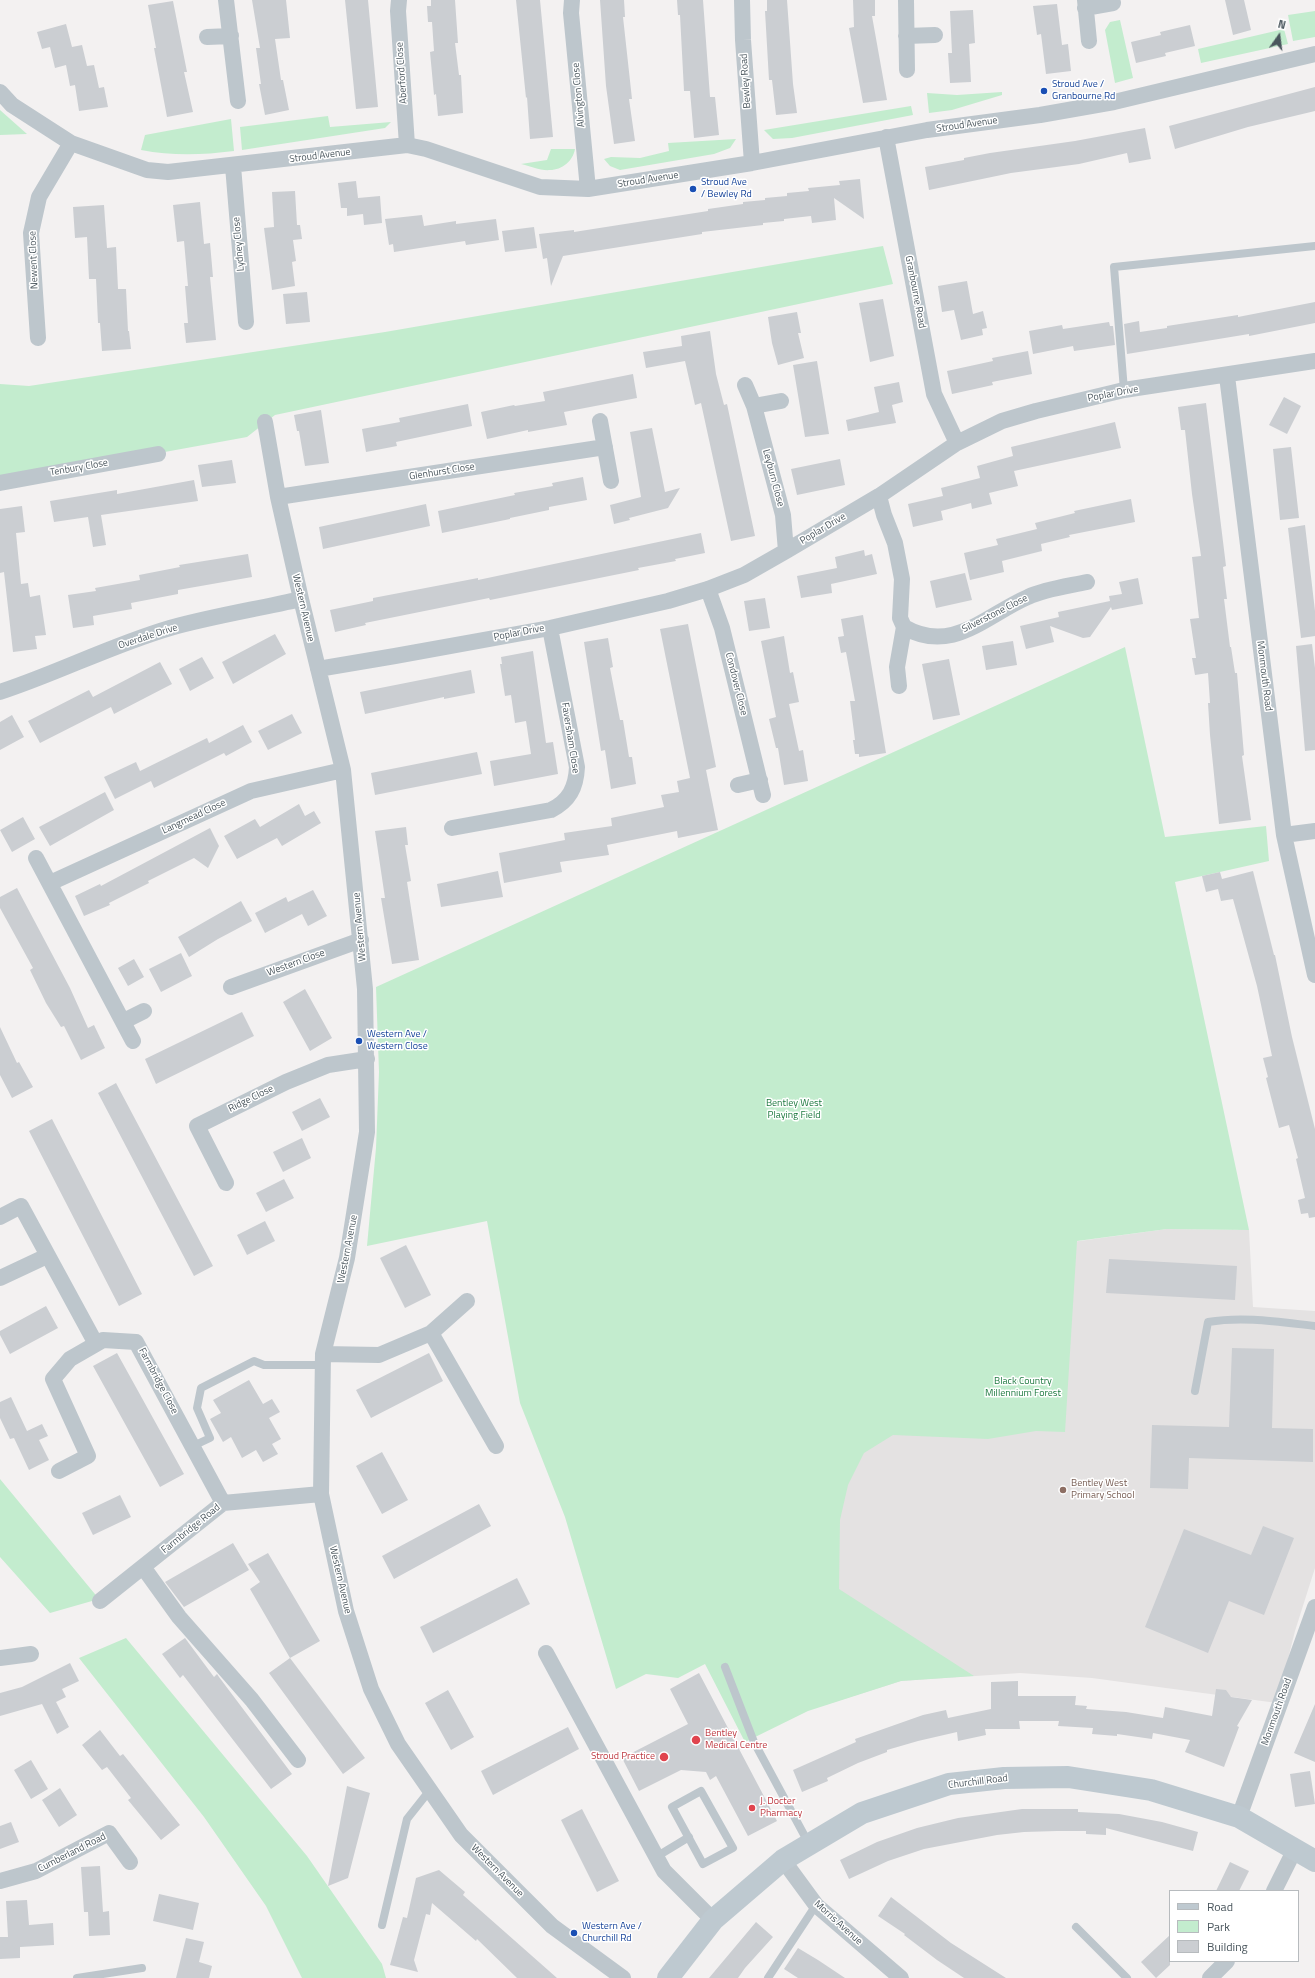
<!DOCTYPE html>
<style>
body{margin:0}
#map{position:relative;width:1315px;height:1978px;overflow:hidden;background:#f3f1f1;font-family:"Titillium Web",sans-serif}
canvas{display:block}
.legend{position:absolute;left:1169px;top:1890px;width:130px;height:72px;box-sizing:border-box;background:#fff;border:1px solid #b7bbbe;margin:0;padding:5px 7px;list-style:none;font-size:12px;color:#4a565d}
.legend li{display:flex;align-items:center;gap:8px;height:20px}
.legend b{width:20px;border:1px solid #b7bbbe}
.north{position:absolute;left:1259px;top:16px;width:40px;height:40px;-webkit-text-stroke:3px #fff;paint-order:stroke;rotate:14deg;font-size:11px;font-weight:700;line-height:16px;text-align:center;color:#4a565d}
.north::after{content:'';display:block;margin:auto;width:14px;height:18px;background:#4a565d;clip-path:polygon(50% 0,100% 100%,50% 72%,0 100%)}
</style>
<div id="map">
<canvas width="1315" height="1978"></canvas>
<ul class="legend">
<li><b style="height:5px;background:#bec9d0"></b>Road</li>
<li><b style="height:11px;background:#c3ecce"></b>Park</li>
<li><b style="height:11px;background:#cbced2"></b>Building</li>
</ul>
<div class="north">N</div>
</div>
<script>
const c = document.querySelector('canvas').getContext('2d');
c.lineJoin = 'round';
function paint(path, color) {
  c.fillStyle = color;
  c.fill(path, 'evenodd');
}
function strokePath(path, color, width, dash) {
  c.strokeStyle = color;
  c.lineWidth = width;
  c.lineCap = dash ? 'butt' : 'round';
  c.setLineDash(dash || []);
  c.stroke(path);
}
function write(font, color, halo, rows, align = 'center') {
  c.font = font + ' "Titillium Web",sans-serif';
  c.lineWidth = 3;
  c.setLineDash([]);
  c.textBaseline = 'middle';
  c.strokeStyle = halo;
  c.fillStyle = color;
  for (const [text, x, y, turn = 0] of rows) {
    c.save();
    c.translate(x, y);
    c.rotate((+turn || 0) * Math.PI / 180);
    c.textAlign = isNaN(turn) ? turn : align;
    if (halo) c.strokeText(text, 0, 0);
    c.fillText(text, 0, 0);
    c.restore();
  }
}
paint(new Path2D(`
 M1167 1229 1249 1230 1253 1307 1315 1311V1568L1295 1631 1277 1703 1092 1678 1020 1673 901 1681 825 1705 811 1409 1043 1246Z`), '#e4e2e2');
paint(new Path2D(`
 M1315 11V37L1293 41 1288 15Z
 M1120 20 1133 78 1115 83 1105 30 1110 22Z
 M1284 29 1288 44 1201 63 1198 49Z
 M1002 92V95L952 110 929 113 927 93 957 95Z
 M911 106 913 115 792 138 773 139 764 130Z
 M0 110 27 134 0 135Z
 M328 116 330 127 391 122 385 128 242 150 240 127Z
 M231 119 234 151C202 155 172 156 141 150L145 135Z
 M736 139 730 148 714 154 620 170 610 166 604 159 611 157 640 158 669 151 668 143Z
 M551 149H575C573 161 562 170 550 170 541 171 530 166 521 164L547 160Z
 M883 246 893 284 275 415 247 437 0 482V384L29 386 385 332Z
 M1125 647 1165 837 1266 826 1269 861 1175 882 1249 1230 1167 1229 1077 1241 1065 1432 1036 1431 988 1439 893 1435 864 1453 848 1485 840 1520 839 1589 974 1676 901 1681 808 1711 745 1742 705 1664 678 1678 646 1674 616 1689 565 1517 520 1403 487 1221 367 1246 376 1148 379 1072 376 987Z
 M0 1479 99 1599 50 1613 0 1557Z
 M126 1638 307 1856 382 1964 386 1978H302L266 1906 204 1817 79 1658Z`), '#c3ecce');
paint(new Path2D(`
 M252 0H286L290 38 275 39 281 80H283L289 110 265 115 259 84H261L256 48H260Z
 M345 0H368L378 107 356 109Z
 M431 0H455L458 43H455L459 75H461L463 113 438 116 436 94 434 95 430 52 434 51 432 22H428L427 6H431Z
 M516 0H540L553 137 530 139 527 97 526 98Z
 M600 0H624L625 17H623L632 99H629L635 141 614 144 606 86Z
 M677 0H703L710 97H715L719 135 694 138 690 91H684L680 15H678Z
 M767 0H787L793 84 797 113 776 115 772 80H769L765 11H767Z
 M853 0H875V16H872L887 100 863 103 849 28 854 27Z
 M1225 0H1244L1251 30 1233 35Z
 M173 1 187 72H184L193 112 167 117 154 48H156L148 5Z
 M1057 4 1062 45 1068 44 1071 71 1046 74 1041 34 1037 35 1033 6Z
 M973 10 975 43 969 44 971 82 950 83 948 53H952L950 11Z
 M66 24 72 47 82 45 87 66 94 65 99 88 104 87 108 107 79 111 75 85 70 86 66 65 55 68 50 47 42 49 37 32Z
 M1190 25 1195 46 1165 53 1166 56 1136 63 1131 42 1161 35 1160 32Z
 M1315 87V111L1248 127 1175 149 1169 126Z
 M1145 128 1151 159 1129 163 1127 153 1079 164 1011 173 929 190 925 167 964 160V158L990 153 1075 141Z
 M860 179 864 219 834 198 836 220 812 223 811 216 784 219V221L763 223V225L702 232V234L563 256 551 286 547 258 543 259 539 234 574 230V232L708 211V209L743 204V202L765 200V198L787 196V193L809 191 808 188 840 185 839 181Z
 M356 181 358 198 380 196 382 223 364 225 363 214 347 216V208H341L338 183Z
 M295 191 297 225H300L302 239 293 240 296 261 292 262 295 286 272 290 264 228 274 227 272 192Z
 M200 202 204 244 210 243 213 277H210L216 340 186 343 184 323H188L185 286H188L184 241 177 242 173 205Z
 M104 205 107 248 116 247 118 289H126L128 331H129L131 349 102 351 100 323H98L96 279H89L87 237 75 238 73 207Z
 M422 215 424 226 456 221V224L496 219 499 240 466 245 465 241 394 252 393 244 389 245 385 219Z
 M534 227 537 248 505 252 502 231Z
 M967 281 973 314 983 311 987 328 982 329 983 335 961 340 954 310 942 312 938 286Z
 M307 292 310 322 286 324 283 294Z
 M883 299 894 356 870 362 859 303Z
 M1315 302V323L1249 336V334L1127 354 1124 324 1139 321 1140 332 1167 328V326L1238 315V317Z
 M797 312 801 333H798L804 358 778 365 772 343 768 317Z
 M1109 322 1110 326H1113L1115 345 1074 351 1073 346 1033 354 1029 331 1062 325 1063 329Z
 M710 331 716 374 724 405 727 404 755 536 731 541 701 403 695 405 685 361 646 368 643 352 682 346 681 336Z
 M1028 351 1032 374 992 382 993 385 952 394 947 371 993 361 992 358Z
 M817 361 829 434 805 437 793 365Z
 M633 374 637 398 564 412 567 425 528 432V430L487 439 481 412 514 405 515 406 545 401 543 392Z
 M899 382 903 402 892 405 896 423 848 431 846 420 879 412 874 387Z
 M1284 397 1301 406 1287 434 1269 425Z
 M1206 403 1226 566 1223 567 1227 599H1224L1230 647H1231L1235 673H1237L1244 755 1242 756 1251 820 1219 824 1210 735 1208 703H1210L1208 673 1195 675 1192 658H1196L1190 619 1199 618 1192 557 1201 556 1192 494 1185 430H1181L1178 407Z
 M468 404 472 426 396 442 397 446 366 452 362 429 400 422 399 418Z
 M321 410 329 463 305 466 299 431H297L294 415Z
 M1115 422 1121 448 1014 471 1018 486 989 493 992 504 972 509 971 503 941 511 943 520 913 527 908 504 943 496 941 488 980 478 977 466 1013 456 1011 447Z
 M652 428 665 492 680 488 668 508 629 518 630 520 614 524 610 505 641 497 630 432Z
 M1291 447 1299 518 1280 520 1273 449Z
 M840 459 845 485 797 495 791 469Z
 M232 460 236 483 202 487 198 465Z
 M583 477 587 500 549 507V510L510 518V519L442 533 438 511 515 495 514 493 553 486 552 483Z
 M194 480 198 501 101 515 106 545 93 547 88 517 54 522 50 501 117 490V494Z
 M1131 499 1135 522 1069 535 1070 537 1041 544 1042 551 1002 561 1004 572 970 580 964 553 998 545 996 539 1037 529 1035 523 1075 513 1074 511Z
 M426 504 430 526 323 549 319 527Z
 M22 506 25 532 16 533 21 584 28 583 30 597 40 595 46 635 35 636 37 649 13 652 4 572 0 573V509Z
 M1305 525 1315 611V636L1301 638 1288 528Z
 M701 533 705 553 675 559 676 561 638 568 639 570 520 594 490 600 489 598 365 623 366 625 335 632 330 610 373 601V598L478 578V580Z
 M864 550 865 556 872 554 877 574 831 584 832 593 801 598 797 576 837 568 835 557Z
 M248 554 252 577 178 590V594L131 603 132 609 93 616 94 625 73 628 68 595 96 591 95 588 140 580 139 575 180 567 179 565Z
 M965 573 972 600 936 608 930 581Z
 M1138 578 1143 604 1112 610 1111 607 1090 637 1083 638 1050 626 1054 642 1026 649 1020 626 1059 617 1058 612 1110 601 1109 596 1122 594 1119 582Z
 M765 598 770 628 749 631 744 601Z
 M863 615 886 753 859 757V754H855L853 740H855L850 701H855L846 652 841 653 838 637 844 636 841 619Z
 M688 624 716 767 706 770 718 830 678 838 677 831 607 845 609 855 560 862 562 872 504 883 499 853 565 840 564 833 612 826 611 818 664 807 661 795 679 792 677 781 690 778 660 629Z
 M275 634 286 654 233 684 222 662Z
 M784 636 790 673 793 672 799 702 789 704 799 751 803 750 808 781 784 785 778 748H776L769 719 776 717 761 641Z
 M608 638 613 667 610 668 620 720H623L629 757H632L636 784 611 789 605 750 601 751 584 642Z
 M1013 641 1017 665 986 670 982 646Z
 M1312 644 1315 668V750L1305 751 1296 646Z
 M533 651 546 743 553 742 558 774 494 786 490 761 531 754 526 721 515 723 511 695 505 696 500 664H502L501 657Z
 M202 657 214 678 190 691 179 669Z
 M949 659 960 715 933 720 922 664Z
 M160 662 172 684 114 714 111 707 40 743 28 721 89 690 93 697Z
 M471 670 475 693 444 699V697L365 714 360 692Z
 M292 714 302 733 268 750 258 731Z
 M12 715 24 737 0 750V722Z
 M243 725 252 742 226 756 224 753 154 788 151 781 115 799 104 777 136 762 140 771 207 738 209 743Z
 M477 752 482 774 375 795 371 773Z
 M105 792 114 810 50 846 39 827Z
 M299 804 305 816 314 811 321 823 282 846 277 838 237 859 224 836 255 819 260 827Z
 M23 817 35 839 12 852 0 830Z
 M406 827 408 845H405L411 881 407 882 419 960 392 964 381 898H385L375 831Z
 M210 828 219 846 208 868 194 858 148 881 149 883 109 903 110 905 84 916 75 896 100 884 101 886Z
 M498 871 503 897 441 907 437 884Z
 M1253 871 1274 955H1275L1292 1037 1315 1129V1217L1309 1218 1308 1213 1301 1214 1298 1200 1305 1198 1296 1159 1298 1158 1289 1125 1279 1128 1266 1078 1268 1077 1263 1058 1272 1056 1257 986 1233 899 1221 901 1218 889 1206 892 1202 876 1220 872 1222 879Z
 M17 888 70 988 88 1028 94 1025 105 1048 81 1060 64 1026 61 1027 46 1003 30 970 33 968 0 908V897Z
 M313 890 327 916 308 926 302 914 265 933 255 913 286 897 288 902Z
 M241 901 252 921 218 939 189 957 178 937Z
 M181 953 192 976 161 992 149 969Z
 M134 959 144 977 128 986 118 968Z
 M305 989 332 1038 310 1051 283 1002Z
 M242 1012 254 1036 156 1084 145 1059Z
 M0 1027 17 1063 19 1062 33 1087 12 1098 0 1075Z
 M116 1083 213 1266 194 1276 98 1093Z
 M320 1098 330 1117 302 1131 292 1112Z
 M52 1119 142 1294 119 1306 29 1131Z
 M302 1138 311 1158 283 1172 273 1152Z
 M284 1179 294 1198 266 1212 256 1193Z
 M265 1221 275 1241 247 1255 237 1235Z
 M406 1245 431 1295 405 1308 380 1258Z
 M1109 1259 1237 1266 1235 1300 1106 1293Z
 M46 1306 58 1328 10 1354 0 1335V1331Z
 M1232 1348 1274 1349 1272 1428 1313 1429V1462L1189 1458 1188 1489 1150 1488 1152 1425 1229 1427Z
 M117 1353 184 1474 160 1487 93 1366Z
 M429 1353 443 1381 371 1418 356 1390Z
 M249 1380 263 1404 272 1399 280 1412 269 1418 281 1439 272 1444 278 1454 263 1462 256 1450 242 1458 231 1437 223 1442 210 1419 221 1413 213 1400Z
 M11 1397 27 1431 42 1424 48 1436 39 1440 49 1460 29 1470 14 1438 10 1439 0 1418V1402Z
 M382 1452 408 1500 382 1514 356 1466Z
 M120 1495 131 1517 93 1535 82 1513Z
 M479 1504 491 1526 394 1579 382 1556Z
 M1263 1526 1294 1538 1264 1615 1229 1601 1208 1653 1145 1627 1184 1529 1251 1555Z
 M233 1543 249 1570 184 1607 165 1582Z
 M268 1553 320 1641 290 1658 250 1589 260 1582 248 1564Z
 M517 1578 530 1604 433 1653 420 1627Z
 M185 1638 214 1677 217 1674 219 1677 292 1774 271 1789 183 1675 180 1678 162 1654Z
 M290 1658 365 1758 343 1774 269 1673Z
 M70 1663 79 1681 62 1689 66 1697 56 1702 69 1727 57 1734 42 1704 0 1716V1693L22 1687Z
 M699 1673 777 1821 748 1836 716 1776 710 1780 706 1772 681 1770 639 1791 622 1758 688 1724 670 1689Z
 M1018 1681V1696H1076L1075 1705 1087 1706 1086 1709 1126 1712 1163 1718 1165 1707 1212 1716 1216 1689 1226 1690 1231 1697 1252 1700 1237 1726 1239 1727 1224 1767 1185 1752 1190 1740 1153 1733 1152 1739 1117 1734V1736L1092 1734 1093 1728 1058 1726 1059 1721H1019L1020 1729H985L986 1735 958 1741 957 1732 918 1741 887 1750V1752L858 1763 827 1778 828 1781 802 1792 793 1770 856 1742 855 1739 923 1715 946 1710 948 1718 991 1709V1682Z
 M448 1690 474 1737 451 1750 425 1703Z
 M1315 1704V1762L1294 1753Z
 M568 1727 579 1749 493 1795 481 1771Z
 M100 1730 120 1756 123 1754 180 1825 161 1840 128 1800 131 1798 107 1767 102 1770 82 1745Z
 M31 1760 48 1789 31 1799 14 1770Z
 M1310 1771 1315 1804 1295 1807 1290 1774Z
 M347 1786 370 1793 348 1878 328 1886Z
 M60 1788 77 1815 59 1827 42 1800Z
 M582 1809 619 1881 597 1892 561 1820Z
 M1022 1809H1078V1812L1119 1814 1162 1822 1198 1832 1193 1851 1106 1828V1835L1086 1834V1831H1057L1024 1832 997 1835 924 1849 888 1861 849 1879 840 1860 877 1842 917 1828 958 1818Z
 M11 1822 19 1842 0 1849V1826Z
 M1230 1862 1249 1871 1239 1891H1216Z
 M100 1866 103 1912 109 1911 110 1935 89 1936 88 1912H84L81 1867Z
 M439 1870 465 1892 463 1895 557 1978H517L477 1939 476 1941 432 1903 430 1915 426 1914 414 1960 418 1972 390 1965 403 1917 407 1918 416 1878Z
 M159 1894 199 1903 193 1930 153 1921Z
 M891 1897 951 1943 1006 1978H964L937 1960 904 1935 905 1934 878 1916Z
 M27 1900 29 1925 53 1923 54 1945 20 1947V1958L0 1959V1937H8L6 1901Z
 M756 1922 773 1937 745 1968 738 1978H709Z
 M1170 1935V1965L1156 1978 1141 1962Z
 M186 1938 204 1942 199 1962 212 1966 209 1978H176Z
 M798 1948 818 1960 845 1978H798L784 1969Z`), '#cbced2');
strokePath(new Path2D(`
 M1124 390 1114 267 1315 246
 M1195 1391 1208 1322C1244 1316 1279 1322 1315 1326
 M193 1446 210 1438 197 1408 201 1388 254 1361 264 1365H323
 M725 1667 754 1742 809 1844
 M701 1791 733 1848 703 1864 672 1807Z
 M656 1857 689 1837
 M382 1925 407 1819 430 1790
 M1076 1927 1127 1978
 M77 1978 142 1968
 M768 1978 816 1905`), '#bdc6cc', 8);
strokePath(new Path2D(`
 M226 0 238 101
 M399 0 398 11 407 145
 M572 0 571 13 588 189
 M742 0 743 40 752 163
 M906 0 907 70
 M1085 0 1089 41
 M1085 8 1113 3
 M906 36 935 35
 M207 37 231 36
 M0 92 12 105 71 143 147 170 168 172 407 145 426 149 540 187 588 189 752 163 927 130 1040 115 1114 102 1315 54
 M886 137 934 394 957 443
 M233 166 246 322
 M38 338 31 233 39 197 71 143
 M1227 376 1284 835 1315 975
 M745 385 754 406 783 515 786 551
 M754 406 781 401
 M600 421 611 481
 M265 422 278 497 301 599 343 770 365 989 367 1132 347 1258 323 1354 321 1494 346 1611 371 1689 398 1744 461 1835 552 1926 623 1978
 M0 483 158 454
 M879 496 884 515 895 543 902 579 900 618 904 627 897 667 899 686
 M278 497 605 447
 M708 589 722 628 763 795
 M904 627C952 655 986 615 1028 597 1045 589 1069 586 1087 582
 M318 669 395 656 550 628 668 601 708 589 744 575 786 551 879 496 957 443 1002 421 1036 411 1124 390 1315 361
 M0 692C58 673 112 645 170 628 213 616 258 609 301 599
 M738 785 760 780
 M452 828 551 810C569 801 576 788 577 767L550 628
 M1284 835 1315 831
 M36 858 133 1041
 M50 883 251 791 343 770
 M231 987 361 940
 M124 1021 144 1011
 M226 1183 197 1126 286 1082 328 1065 367 1059
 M0 1217 21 1206 96 1344
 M0 1278 47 1256
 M431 1333 496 1446
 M323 1354 379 1355 431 1333 467 1301
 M59 1471 88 1456 53 1379 70 1359 103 1340 136 1342 223 1503
 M143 1567 179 1617 252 1700 298 1760
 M100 1601 223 1503 321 1494
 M546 1653 664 1871 713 1920
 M0 1658 31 1654
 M1239 1817 1315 1607
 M783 1860 816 1905 901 1978
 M0 1881 36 1871 109 1833 130 1862
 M1274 1891 1295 1849
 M1210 1978 1227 1961`), '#bdc6cc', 16);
strokePath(new Path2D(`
 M668 1978 713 1920 783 1860 862 1813 949 1784 1004 1778 1068 1777 1151 1790 1239 1817 1315 1861`), '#bec9d0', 22);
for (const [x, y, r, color] of [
 [1044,91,4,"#1a4fb4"],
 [693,189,4,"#1a4fb4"],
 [359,1041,4,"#1a4fb4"],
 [1063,1490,4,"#8d6e63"],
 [696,1740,5,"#e0444e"],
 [664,1757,5,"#e0444e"],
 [752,1808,4,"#e0444e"],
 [574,1933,4,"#1a4fb4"]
]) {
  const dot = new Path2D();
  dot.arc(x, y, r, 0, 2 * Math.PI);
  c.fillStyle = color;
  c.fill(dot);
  strokePath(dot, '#fff', 1.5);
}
write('10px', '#4a565d', '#fff', [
 ["Aberford Close",402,73,-94],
 ["Bewley Road",746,81,-94],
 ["Alvington Close",579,95,-95],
 ["Stroud Avenue",967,125,-8],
 ["Stroud Avenue",320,156,-7],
 ["Stroud Avenue",648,180,-9],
 ["Lydney Close",239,244,-95],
 ["Newent Close",34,260,-92],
 ["Granbourne Road",915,292,79],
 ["Poplar Drive",1113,394,-11],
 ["Tenbury Close",79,468,-10],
 ["Glenhurst Close",442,472,-9],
 ["Leyburn Close",773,478,75],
 ["Poplar Drive",823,529,-31],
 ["Western Avenue",303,608,77],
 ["Silverstone Close",995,614,-27],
 ["Poplar Drive",519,633,-11],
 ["Overdale Drive",148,637,-18],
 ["Monmouth Road",1264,676,83],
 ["Condover Close",736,684,76],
 ["Faversham Close",570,738,81],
 ["Langmead Close",194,817,-25],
 ["Western Avenue",360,927,-95],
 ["Western Close",296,963,-20],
 ["Ridge Close",251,1099,-26],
 ["Western Avenue",348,1249,-79],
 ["Farmbridge Close",158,1381,62],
 ["Farmbridge Road",191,1529,-39],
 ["Western Avenue",340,1580,77],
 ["Monmouth Road",1277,1712,-70],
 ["Churchill Road",978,1782,-7],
 ["Cumberland Road",72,1853,-27],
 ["Western Avenue",497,1871,45],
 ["Morris Avenue",838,1923,42]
]);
write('10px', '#164399', '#fff', [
 ["Stroud Ave /",1052,85],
 ["Granbourne Rd",1052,97],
 ["Stroud Ave",701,183],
 ["/ Bewley Rd",701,195],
 ["Western Ave /",367,1035],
 ["Western Close",367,1047],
 ["Western Ave /",582,1927],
 ["Churchill Rd",582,1939]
], 'left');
write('10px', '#1f7a41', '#fff', [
 ["Bentley West",794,1104],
 ["Playing Field",794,1116],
 ["Black Country",1023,1382],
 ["Millennium Forest",1023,1394]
]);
write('10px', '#785e54', '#fff', [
 ["Bentley West",1071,1484],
 ["Primary School",1071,1496]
], 'left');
write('10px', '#be3a42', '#fff', [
 ["Bentley",705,1734],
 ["Medical Centre",705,1746],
 ["Stroud Practice",655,1757,"right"],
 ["J. Docter",760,1802],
 ["Pharmacy",760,1814]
], 'left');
</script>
